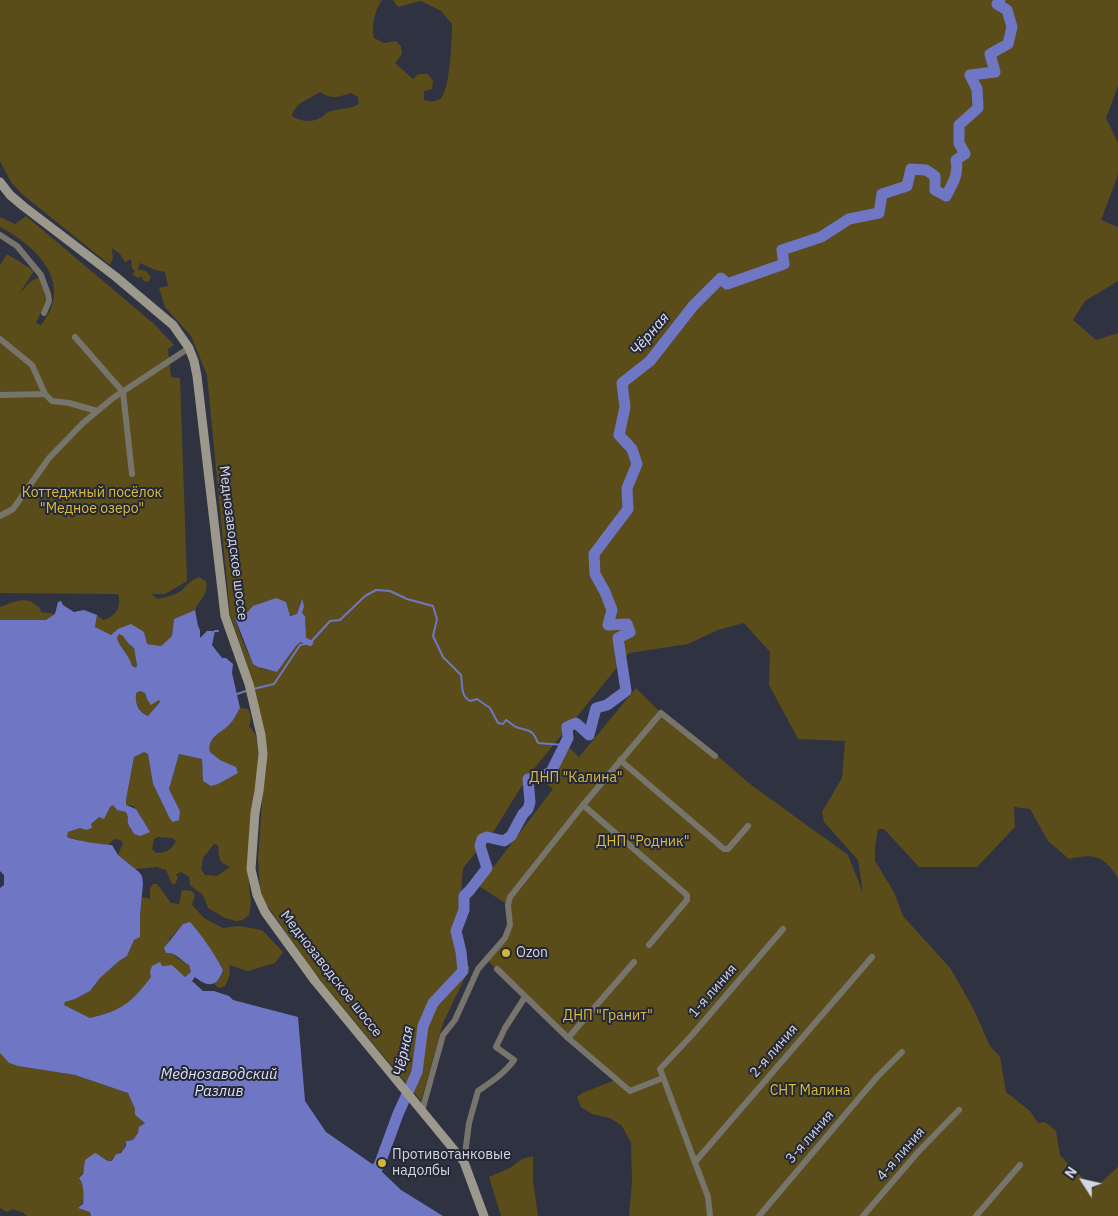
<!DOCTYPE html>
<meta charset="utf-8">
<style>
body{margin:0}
#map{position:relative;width:1118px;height:1216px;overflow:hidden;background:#2f3241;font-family:"IBM Plex Sans",sans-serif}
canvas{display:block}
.north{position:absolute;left:1058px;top:1156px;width:50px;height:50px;-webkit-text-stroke:4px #252836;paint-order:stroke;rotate:305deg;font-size:14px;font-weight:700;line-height:20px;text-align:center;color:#d4d6e0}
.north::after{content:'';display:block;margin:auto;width:18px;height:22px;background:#d4d6e0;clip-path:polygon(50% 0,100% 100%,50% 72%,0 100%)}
</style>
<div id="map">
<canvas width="1118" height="1216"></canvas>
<div class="north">N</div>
</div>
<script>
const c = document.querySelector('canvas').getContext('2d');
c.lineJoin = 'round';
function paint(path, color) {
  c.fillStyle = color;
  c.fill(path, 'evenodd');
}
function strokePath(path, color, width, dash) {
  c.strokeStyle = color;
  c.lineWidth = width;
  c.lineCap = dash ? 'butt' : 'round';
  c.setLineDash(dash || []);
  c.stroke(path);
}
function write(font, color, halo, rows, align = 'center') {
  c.font = font + ' "IBM Plex Sans",sans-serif';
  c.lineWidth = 4;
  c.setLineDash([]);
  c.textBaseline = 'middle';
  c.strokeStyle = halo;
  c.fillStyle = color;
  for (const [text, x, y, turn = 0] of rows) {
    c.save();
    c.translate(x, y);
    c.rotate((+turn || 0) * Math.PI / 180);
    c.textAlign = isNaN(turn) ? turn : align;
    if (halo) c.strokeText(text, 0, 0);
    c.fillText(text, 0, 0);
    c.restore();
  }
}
paint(new Path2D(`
 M0 0H382C375 10 371 26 374 38L384 43 396 41 401 46 402 54 395 63 413 79 418 74H428L433 81 432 89 424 91V100C430 102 435 102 440 99 450 92 452 38 452 24L441 11 421 1 398 7 393 0H1118V86L1106 118 1118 143V170L1117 178 1101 220 1118 227V281L1085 301 1073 320 1096 340 1118 333V878C1104 856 1095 853 1069 859L1048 841 1030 809 1014 807 1015 827 977 867H919L884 829H878L875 848V861L894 892 903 916 951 969 973 1008 990 1046 1000 1057 1006 1092 1030 1111 1038 1123 1045 1122 1056 1131 1060 1155 1069 1165 1084 1179 1090 1192 1118 1167V1216H629L632 1182 631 1143 622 1126 610 1118 592 1114 581 1107 577 1097 582 1093 615 1080 567 1038 487 960 510 925 508 905 479 886 553 789 547 784 569 747 579 757 636 688 661 713 719 757 750 784 848 855 863 893 858 860 824 822 822 812 842 778 845 741 798 739 769 685 770 652 744 623 718 630 688 644 629 653 528 776 495 829 463 868 460 905 452 932 457 962 470 967 443 1023 421 1101 312 970 260 895 258 858 266 746 253 682 230 614 207 375 191 336 165 307 159 288 168 286 165 272 155 270 140 263 138 269 146 271 151 277 148 282 144 281 141 276 139 278 132 275 135 271 132 268 131 259 125 262 120 254 112 248 113 258 110 265 22 194 11 182 0 161ZM320 92C333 100 338 97 351 93L358 97 359 104C349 110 339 108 328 112 328 112 323 116 322 117 312 123 302 122 292 116 295 102 310 99 320 92ZM301 600 302 613 305 616 306 637 296 646 277 672C271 670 263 670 258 667 250 664 237 627 235 618L246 614 297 615Z
 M26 216 153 323 174 345 168 349 171 377 180 378 187 581 165 594H151L158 599C166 597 176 595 182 590 188 584 191 580 199 577L206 581C209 595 199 600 195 610L174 619 172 636 161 646 147 644 118 629 111 635 95 627 97 615 103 620C116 617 122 606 118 594L0 593V265L7 254 34 271 19 294 30 282 39 277C48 302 47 299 36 323L41 325C75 284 37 246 0 227V217L15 224Z
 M23 600 30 601 40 608 41 612 55 614 47 620H0V607L13 602Z
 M119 634 123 636 128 643 134 648 137 665 136 669 132 666C130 656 120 648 117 638Z
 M140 691 145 693 147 699H159L160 702 148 716C138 711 135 704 136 693Z
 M240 708 248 709C251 715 252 720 249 726L256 735 258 753 257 785 247 863 251 903 249 915 243 920 236 921 225 918 208 908 203 895 190 885 189 877 181 872 176 874 178 878 175 884H172L166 870 157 867 135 869 118 855 123 843 120 840 114 839 108 845C102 845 71 839 67 837L68 832 80 828 86 830 97 818 106 815 110 807 113 805 117 810 126 811 128 817C126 824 131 828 134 834L141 817 134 806 126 805V800L134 757 144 752 148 754 153 784 170 819 180 811 169 789 179 754 202 759 203 781 238 773 236 767 220 760 210 752C207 737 220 734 229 725 234 720 237 713 240 708ZM158 837 172 838 176 841C171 850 166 853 156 853L152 849 154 839ZM214 844 218 845C219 858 218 862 230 867L217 876 205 875 201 869 203 858Z
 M153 884H157L171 903 179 904 182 890 192 891 195 895 192 905 204 918 223 928 239 926 262 930 283 952 275 963 248 971 229 965C231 974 229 978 225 986L219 988 214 984C218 980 223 977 223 971 223 965 195 928 190 923L183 924 169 940V952C177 956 181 962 189 965L192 973 185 977 172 965 162 966C151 977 142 991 131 1002 120 1012 104 1014 90 1018L64 1005 65 1002 75 999 90 991 100 978 119 961 127 956 134 940 140 937V916L142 897 150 899V888Z
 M0 1053 9 1063 18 1066 75 1075 128 1093 135 1109V1115L145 1123 139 1127 138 1133 133 1140H127C124 1147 126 1151 116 1154L112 1161 104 1159 100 1157C76 1161 90 1167 79 1177 85 1185 86 1201 79 1208L90 1212 91 1216H27L22 1212 12 1209 7 1212 0 1208Z
 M533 1156V1180L538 1216H501L489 1177 510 1168 522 1159Z`), '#5a4d19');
paint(new Path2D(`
 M276 598 286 602 290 616 297 614 302 599 304 606 302 613 305 616 306 637 296 646 277 672 258 667 253 664 235 618 246 614 253 606Z
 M61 601 63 605 74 612 84 610 97 615 95 627 111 635 118 629 131 624 144 632 147 644 161 646 172 636 174 619 195 610 198 626 200 630V638L207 631H215L212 645 222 658H226L233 664 232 673 240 708C237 713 234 720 229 725 220 734 207 737 210 752L220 760 236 767 238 773 218 784 211 786 203 781 202 759 179 754 169 789 180 811 179 820 173 822 170 819 153 784 148 754 144 752 134 757 126 800V805L136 809 150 832 140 836 134 834C131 828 126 824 128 817L126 812 117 810 113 805 110 807 104 819 99 817 91 824 92 828 86 830 80 828 68 832 67 837C72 840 105 845 112 845L118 855 139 872 142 876 143 883 140 916V937L134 940 127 956 119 961 100 978 90 991 75 999 65 1002 64 1005 90 1018C123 1010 131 1003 151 977L150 972 152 966 160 962 162 966 172 965 185 977 191 972 189 965C181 961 176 952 166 953L164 948 183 924 190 922C199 931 218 959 223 970 218 987 208 988 195 977L192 981 203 991H214L229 996 233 1000 298 1017 305 1101 326 1132 378 1168 401 1190 443 1216H91L90 1212 78 1208 83 1204C84 1197 84 1183 79 1178L83 1174 85 1160 95 1153C101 1155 105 1162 112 1161L116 1154 121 1153 126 1146V1141L133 1140 138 1133 139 1127 145 1123 135 1115V1109L128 1093 75 1075 18 1066 9 1063 0 1053V888L4 885V875L0 871V620H46L55 614 58 602ZM119 634 123 636 128 643 134 648 137 665 136 668 132 666C130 656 120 648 117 638ZM140 691 145 693 147 699 151 705 159 700 160 702 148 716C138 712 135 704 136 693Z`), '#6f77c5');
strokePath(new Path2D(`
 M215 631H218
 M253 689 274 684 300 645 310 643 330 621 340 620 365 596 376 590 390 591 407 599 433 606 437 619 433 636 443 657 461 675C463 686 460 695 470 701L477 699 490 708 498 723 503 724 506 720C510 722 512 725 516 727 530 732 532 728 538 743L564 745
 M237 694 246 691`), '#6f77c5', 2);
strokePath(new Path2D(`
 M297 637 310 643`), '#6f77c5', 6);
strokePath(new Path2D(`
 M370 1182 380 1163 398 1114 417 1072 423 1026 433 1003 463 971 461 952 456 931 464 910V896L470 890 487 868 480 846 482 839 487 837 504 841 511 836 523 814 528 809 530 802 528 779 539 778 551 772 568 738 567 727 576 723 589 735 596 708 607 705 626 691 618 638 630 632 627 624 608 625 612 610 605 592 595 574 594 554 628 509 627 488 637 464 632 449 619 435 625 407 622 383 650 361 693 306 721 278 727 284 784 264 782 250 821 237 849 219 879 213 882 194 907 186 911 169 926 170 935 176V190L946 196C953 183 959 174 956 160L965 154 959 143V125L978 108 977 89 970 75 995 72 990 54 1008 44 1012 27 1007 10 997 4 1000 0`), '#6f77c5', 11);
strokePath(new Path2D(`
 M0 235 17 246 41 275 48 294 49 301 44 313
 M75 337 123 392 132 474
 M0 339 32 365 45 394
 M0 395 45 394 52 401 69 403 97 411
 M0 516 13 509 49 458 83 423 113 398 189 348
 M620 760 724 849H728L748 826
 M583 805 687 895V900L649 945
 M497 969 568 1038 630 1091 663 1078
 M568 1038 634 962
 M422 1111 443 1035 455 1020 478 969 505 938 510 925 508 905 510 897 583 805 661 713 715 756
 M464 1162 469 1123 478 1091C491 1082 505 1073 514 1060L496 1047 505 1028 525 997
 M695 1162 872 957
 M710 1216 708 1197 660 1069 692 1035 783 929
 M759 1216 877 1077 902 1052
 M863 1216 919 1151 959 1110
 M976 1216 1020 1165`), '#77746c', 6);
strokePath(new Path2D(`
 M0 182 10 195 23 206 116 277 173 325 189 348 194 361 197 376 225 616 249 684 261 735 263 754 259 791 255 813 251 869 257 895 265 912 315 981 464 1162 484 1216`), '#9c998c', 9);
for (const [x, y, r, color] of [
 [506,953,5,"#d5b535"],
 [382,1163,5,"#d5b535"]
]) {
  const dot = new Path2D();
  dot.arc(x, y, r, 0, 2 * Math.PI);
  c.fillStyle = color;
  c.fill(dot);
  strokePath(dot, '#252836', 2);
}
write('14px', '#ddbd38', '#252836', [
 ["Коттеджный посёлок",92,493],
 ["\"Медное озеро\"",92,509],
 ["ДНП \"Калина\"",576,778],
 ["ДНП \"Родник\"",643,842],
 ["ДНП \"Гранит\"",608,1016],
 ["СНТ Малина",810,1091]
]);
write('14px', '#d4d6e0', '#252836', [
 ["Меднозаводское шоссе",233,543,83],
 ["Меднозаводское шоссе",331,974,52],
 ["1-я линия",713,991,-49],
 ["2-я линия",774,1051,-49],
 ["3-я линия",810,1137,-49],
 ["4-я линия",901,1154,-49]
]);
write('14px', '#d4d6e0', '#252836', [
 ["Ozon",516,953],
 ["Противотанковые",392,1155],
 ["надолбы",392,1171]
], 'left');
write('italic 15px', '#dee2f7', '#252836', [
 ["Чёрная",650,334,-49],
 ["Чёрная",404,1051,-78],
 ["Меднозаводский",219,1075],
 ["Разлив",219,1092]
]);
</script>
